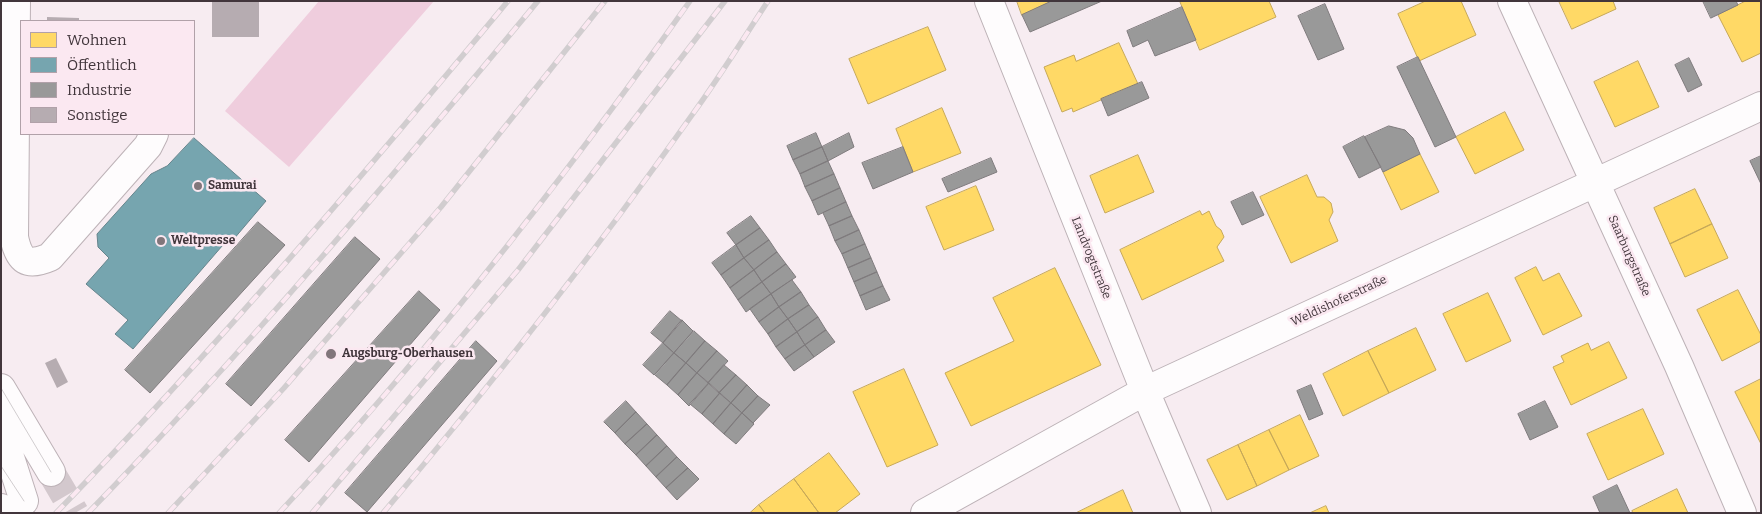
<!DOCTYPE html>
<meta charset="utf-8">
<style>
body{margin:0}
#map{position:relative;width:1762px;height:514px;overflow:hidden;background:#f7ecf1;font-family:Bitter,serif}
canvas{display:block}
.frame{position:absolute;inset:0;border:2px solid #42363c;pointer-events:none}
.legend{position:absolute;left:20px;top:20px;width:175px;height:115px;box-sizing:border-box;background:#fbe8f1;border:1px solid #b1a1a9;margin:0;padding:6px 9px;list-style:none;font-size:15px;color:#42363c}
.legend li{display:flex;align-items:center;gap:10px;height:25px}
.legend b{width:25px;border:1px solid #b1a1a9}
</style>
<div id="map">
<canvas width="1762" height="514"></canvas>
<div class="frame"></div>
<ul class="legend">
<li><b style="height:14px;background:#ffd966"></b>Wohnen</li>
<li><b style="height:14px;background:#76a5af"></b>Öffentlich</li>
<li><b style="height:14px;background:#999"></b>Industrie</li>
<li><b style="height:14px;background:#b6acb1"></b>Sonstige</li>
</ul>
</div>
<script>
const c = document.querySelector('canvas').getContext('2d');
c.lineJoin = 'round';
function paint(path, color) {
  c.fillStyle = color;
  c.fill(path, 'evenodd');
}
function strokePath(path, color, width, dash) {
  c.strokeStyle = color;
  c.lineWidth = width;
  c.lineCap = dash ? 'butt' : 'round';
  c.setLineDash(dash || []);
  c.stroke(path);
}
function write(font, color, halo, rows, align = 'center') {
  c.font = font + ' Bitter,serif';
  c.lineWidth = 5;
  c.setLineDash([]);
  c.textBaseline = 'middle';
  c.strokeStyle = halo;
  c.fillStyle = color;
  for (const [text, x, y, turn = 0] of rows) {
    c.save();
    c.translate(x, y);
    c.rotate((+turn || 0) * Math.PI / 180);
    c.textAlign = isNaN(turn) ? turn : align;
    if (halo) c.strokeText(text, 0, 0);
    c.fillText(text, 0, 0);
    c.restore();
  }
}
paint(new Path2D(`
 M319 1H434L289 167 225 111Z`), '#efcddd');
const homes = new Path2D(`
 M1017 1H1052L1022 15Z
 M1180 1H1269L1276 17 1200 50Z
 M1426 1H1461L1476 35 1419 61 1398 14Z
 M1559 1H1613L1616 9 1572 29Z
 M1746 1H1761V53L1742 62 1718 15Z
 M928 27 946 70 868 104 849 59Z
 M1119 43 1138 84 1073 112 1072 108 1062 112 1044 67 1074 55 1076 61Z
 M1638 61 1659 107 1615 127 1594 82Z
 M942 108 961 153 913 172 896 129Z
 M1505 112 1524 150 1475 174 1456 137Z
 M1420 154 1439 192 1401 210 1383 172Z
 M1138 155 1154 192 1105 213 1090 176Z
 M1307 175 1317 197H1324L1331 203 1333 212 1329 220 1338 241 1291 263 1260 197Z
 M976 186 994 230 944 250 926 207Z
 M1695 189 1712 224 1670 244 1654 208Z
 M1200 211 1202 215 1209 211 1216 226 1221 230 1224 237 1217 247 1224 261 1142 300 1120 250Z
 M1712 224 1728 258 1685 277 1670 244Z
 M1536 267 1543 281 1559 273 1582 316 1543 335 1515 278Z
 M1055 268 1101 365 971 426 945 373 1014 341 993 298Z
 M1738 290 1761 335V341L1722 361 1697 310Z
 M1488 293 1511 341 1466 362 1443 314Z
 M1416 328 1436 370 1389 393 1368 351Z
 M1609 342 1627 378 1571 405 1553 367 1564 362 1561 356 1588 343 1591 350Z
 M1368 351 1389 393 1343 416 1323 374Z
 M904 369 938 445 887 467 853 392Z
 M1761 379V444L1735 392Z
 M1643 409 1664 454 1608 480 1587 434Z
 M1300 415 1319 456 1289 470 1269 430Z
 M1269 430 1289 470 1257 486 1238 445Z
 M1238 445 1257 486 1227 500 1207 460Z
 M829 453 860 494 835 513H819L794 479Z
 M794 479 819 513H765L759 505Z
 M1677 489 1688 513H1633L1632 511Z
 M1123 490 1133 513H1076Z
 M759 505 765 513H750Z
 M1326 506 1329 513H1310Z`);
paint(homes, '#ffd966');
strokePath(homes, '#c6a859', 1);
const public = new Path2D(`
 M194 138 266 201 233 240 229 238 133 349 115 334 128 320 86 284 109 258 98 247 97 234 151 174 167 166Z`);
paint(public, '#76a5af');
strokePath(public, '#66848c', 1);
const industry = new Path2D(`
 M1052 1H1102L1030 32 1022 15Z
 M1703 1H1736L1738 5 1711 18Z
 M1325 4 1344 49 1318 60 1298 16Z
 M1182 7 1196 40 1155 56 1148 40 1133 47 1127 31Z
 M1418 57 1456 137 1435 147 1397 67Z
 M1689 58 1702 85 1688 92 1675 65Z
 M1142 82 1149 98 1108 116 1101 99Z
 M1389 126 1405 130 1413 138 1420 154 1383 172 1365 137Z
 M816 133 822 147 793 160 787 146Z
 M849 133 854 147 828 161 822 147Z
 M1364 136 1381 167 1359 178 1343 147Z
 M822 147 828 161 800 174 793 160Z
 M903 147 913 172 873 189 862 163Z
 M1761 156V184L1750 161Z
 M991 158 997 172 948 192 942 179Z
 M828 161 834 174 805 187 800 174Z
 M834 174 840 188 812 201 805 187Z
 M840 188 846 202 818 215 812 201Z
 M1253 192 1264 215 1242 225 1231 202Z
 M846 202 852 216 829 226 823 213Z
 M751 216 760 228 736 245 727 233Z
 M852 216 859 230 835 241 829 226Z
 M258 222 285 245 150 393 125 370Z
 M760 228 769 240 744 258 736 245Z
 M859 230 865 244 842 254 835 241Z
 M355 237 380 259 251 406 226 384Z
 M769 240 777 252 754 270 744 258Z
 M865 244 871 258 848 268 842 254Z
 M736 245 744 258 721 275 712 263Z
 M777 252 786 264 762 282 754 270Z
 M744 258 754 270 730 288 721 275Z
 M871 258 877 272 854 282 848 268Z
 M786 264 796 277 771 294 762 282Z
 M754 270 762 282 738 300 730 288Z
 M877 272 883 286 860 296 854 282Z
 M792 280 801 292 779 307 771 294Z
 M762 282 771 294 746 312 738 300Z
 M883 286 890 300 866 310 860 296Z
 M419 291 440 310 309 462 285 440Z
 M801 292 809 305 788 319 779 307Z
 M771 294 779 307 759 322 750 309Z
 M809 305 818 317 797 332 788 319Z
 M779 307 788 319 768 334 759 322Z
 M670 311 682 321 663 343 651 333Z
 M818 317 826 330 805 345 797 332Z
 M788 319 797 332 776 347 768 334Z
 M682 320 693 331 674 353 663 343Z
 M826 330 835 342 814 357 805 345Z
 M694 331 705 341 686 363 674 353Z
 M797 332 805 345 785 359 776 347Z
 M476 341 497 361 367 512 345 493Z
 M705 341 717 351 697 373 686 363Z
 M663 343 674 353 654 375 643 365Z
 M805 345 814 357 794 371 785 359Z
 M717 351 728 361 708 383 697 373Z
 M674 353 686 363 667 385 655 375Z
 M686 363 697 373 678 395 667 385Z
 M724 365 736 375 719 393 708 383Z
 M697 373 709 383 689 406 678 395Z
 M736 375 747 385 731 403 719 393Z
 M709 383 720 393 702 414 690 404Z
 M747 385 758 396 742 413 731 403Z
 M1311 385 1323 414 1309 420 1297 391Z
 M720 393 731 403 713 424 702 414Z
 M758 396 770 405 753 423 742 413Z
 M626 401 636 412 615 433 604 422Z
 M1545 401 1558 427 1530 440 1518 414Z
 M731 403 742 413 724 434 713 424Z
 M636 412 647 424 625 444 615 433Z
 M742 413 754 424 736 444 724 434Z
 M647 424 657 435 636 455 625 444Z
 M657 435 667 446 646 466 636 455Z
 M667 446 677 457 656 477 646 466Z
 M677 457 688 468 666 488 656 477Z
 M688 468 699 479 677 500 666 488Z
 M1617 485 1630 513H1600L1593 497Z`);
paint(industry, '#999');
strokePath(industry, '#7f7b7d', 1);
paint(new Path2D(`
 M212 1H259V37H212Z
 M47 17 79 18V21H47Z
 M56 358 68 382 57 388 45 363Z`), '#b6acb1');
strokePath(new Path2D(`
 M51 472 75 513`), '#d3c8cd', 28, [28, 14]);
const minor = new Path2D(`
 M16 1 14 237C19 261 27 267 50 257L148 146 154 134
 M989 1 1145 391 1197 513
 M1512 1 1679 366 1742 513
 M1 388 51 472
 M1 429 24 501
 M1 508 6 513
 M925 513 1145 391 1761 106`);
strokePath(minor, '#bdb2b7', 30);
strokePath(minor, '#fefcfd', 28);
strokePath(new Path2D(`
 M1 388 51 472
 M1 466 24 501`), '#d1cdcf', 1);
const rail = new Path2D(`
 M56 513C215 349 363 176 508 1
 M88 513C246 350 393 176 538 1
 M168 513 284 388 441 207 605 1
 M279 513C428 353 564 179 690 1
 M312 513 518 270 725 1
 M383 513C492 384 595 252 692 115 719 78 743 39 768 1`);
strokePath(rail, '#d1cdcf', 5.5);
strokePath(rail, '#fbe8f1', 4, [11]);
for (const [x, y, r, color] of [
 [198,186,5,"#81767b"],
 [161,241,5,"#81767b"],
 [331,354,6,"#81767b"]
]) {
  const dot = new Path2D();
  dot.arc(x, y, r, 0, 2 * Math.PI);
  c.fillStyle = color;
  c.fill(dot);
  strokePath(dot, '#fbe8f1', 2);
}
write('bold 12px', '#42363c', '#fbe8f1', [
 ["Samurai",208,186],
 ["Weltpresse",171,241],
 ["Augsburg-Oberhausen",342,354]
], 'left');
write('12px', '#42363c', '#fbe8f1', [
 ["Saarburgstraße",1629,256,66],
 ["Landvogtstraße",1091,258,68],
 ["Weldishoferstraße",1339,301,-25]
]);
</script>
